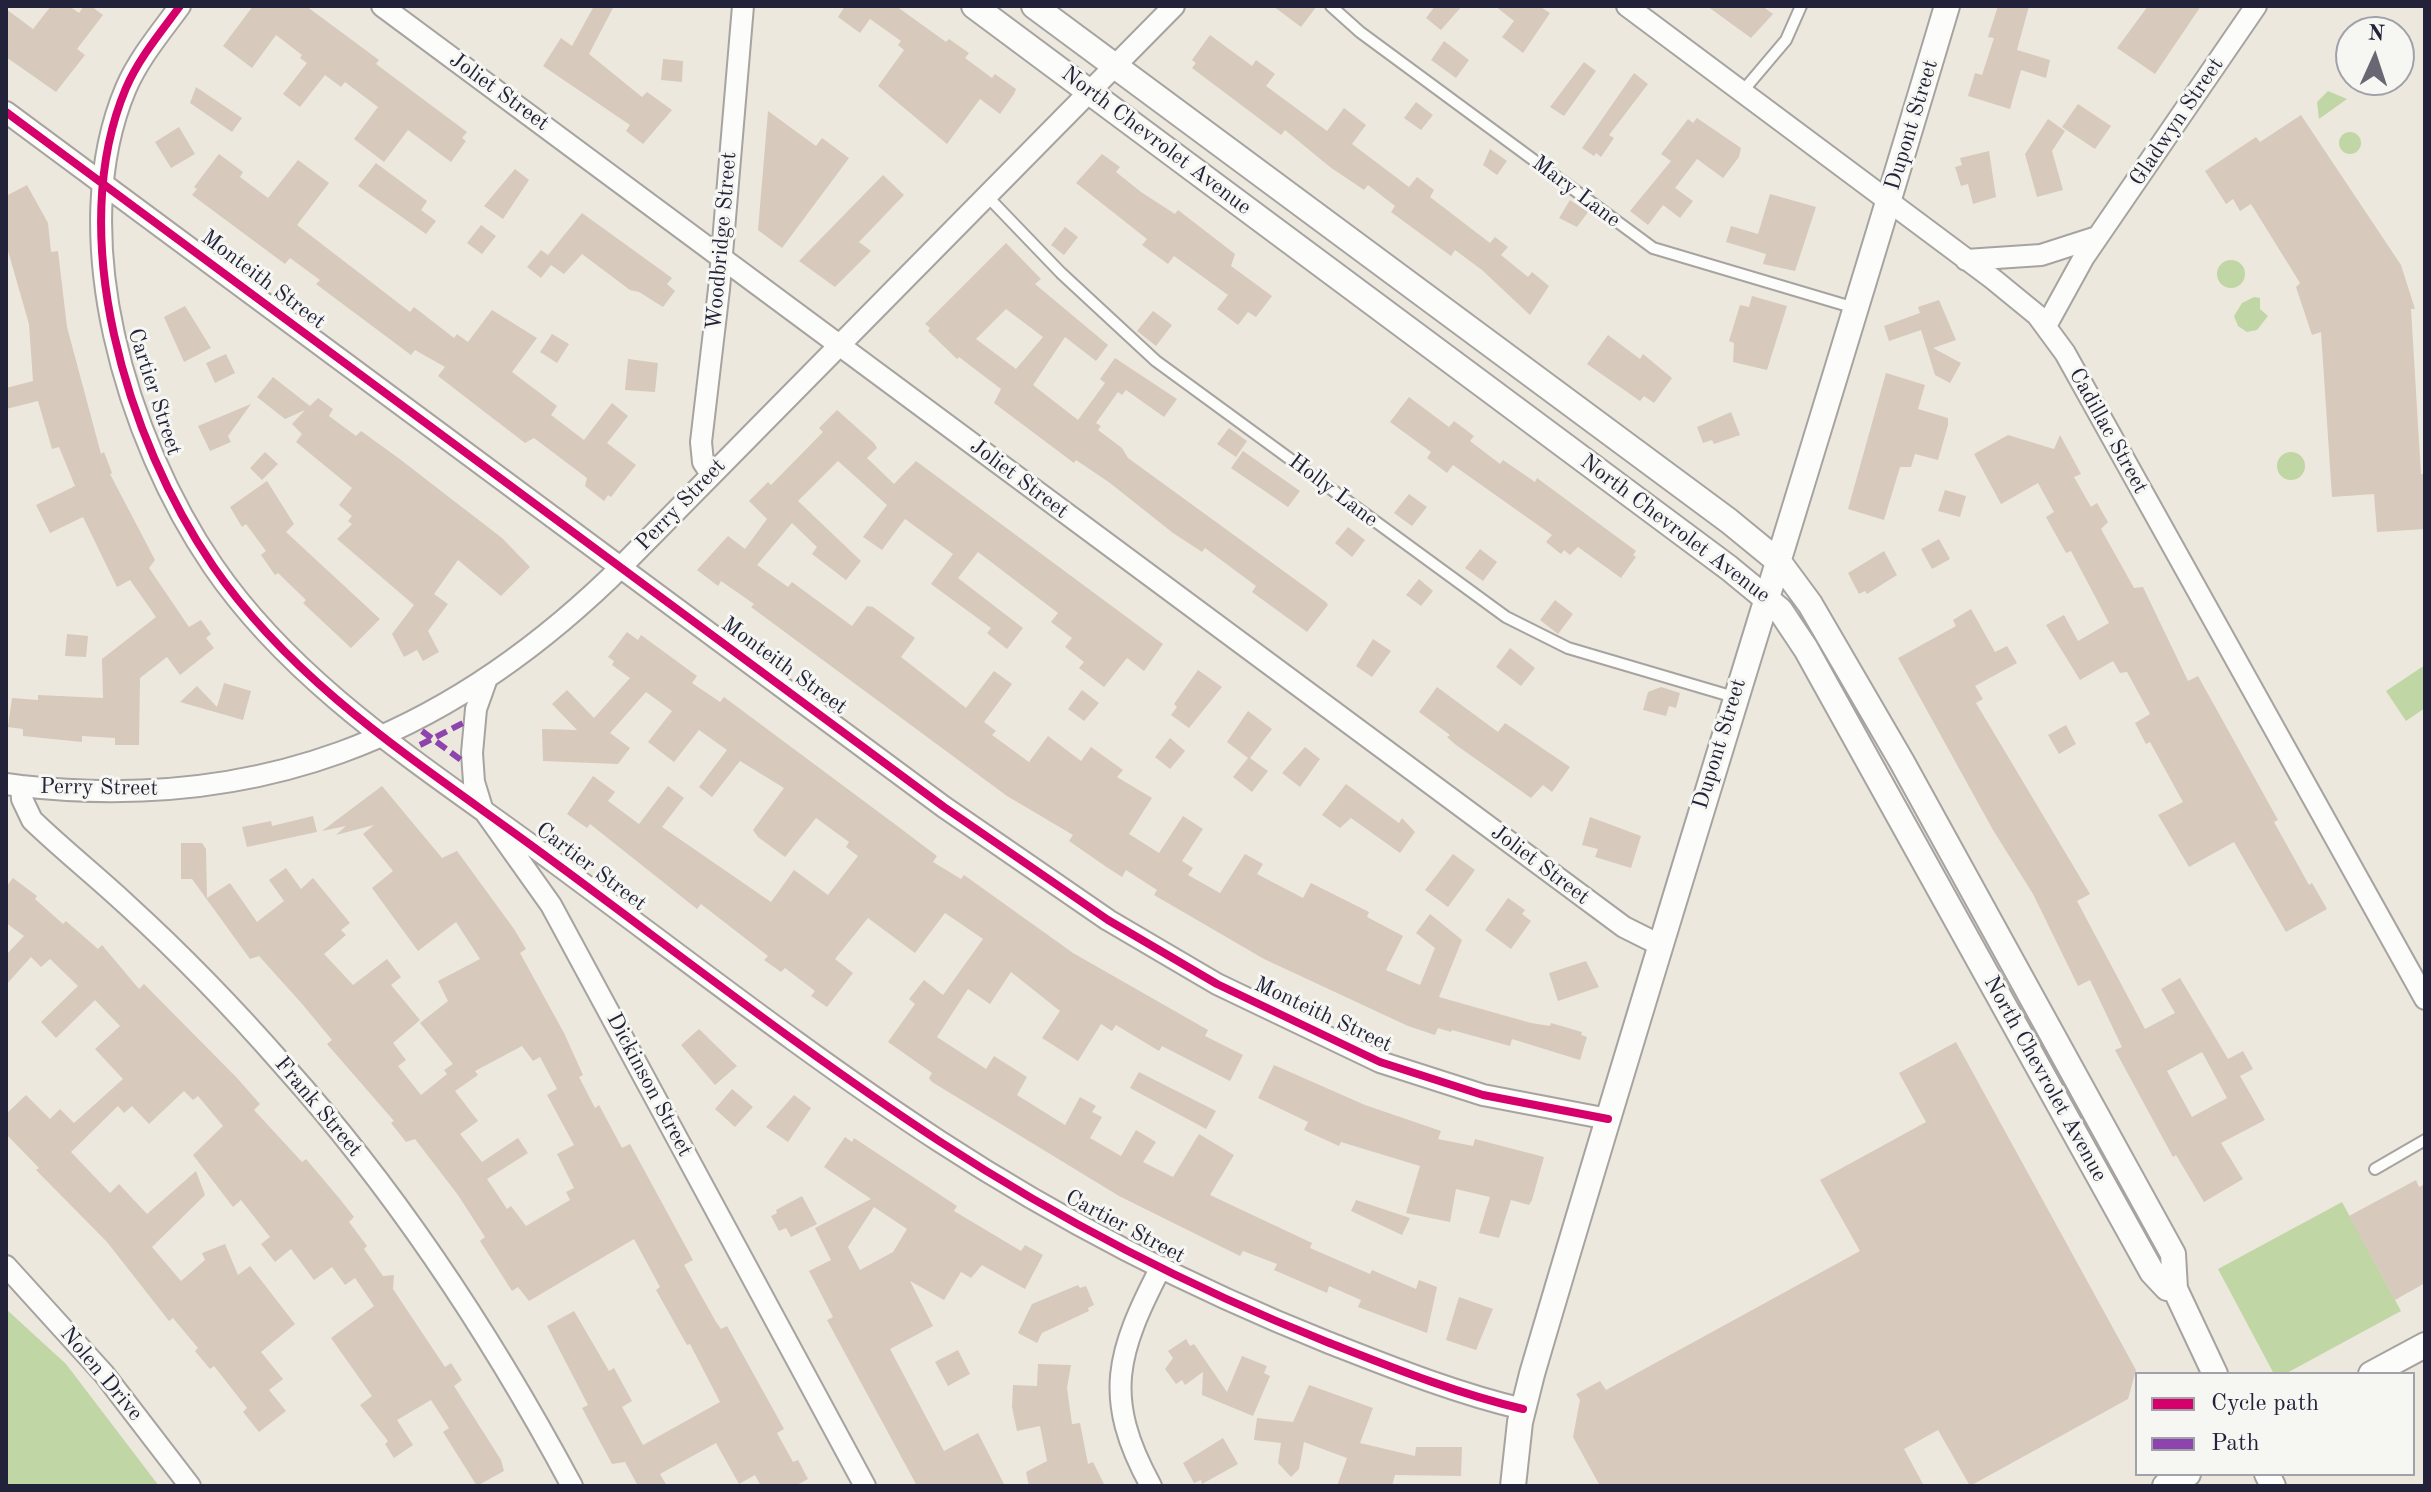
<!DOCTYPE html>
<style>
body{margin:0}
#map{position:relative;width:2431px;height:1492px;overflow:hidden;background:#ede8dd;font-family:"Old Standard TT",serif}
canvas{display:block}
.frame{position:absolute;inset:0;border:8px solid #22223b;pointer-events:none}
.legend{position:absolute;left:2135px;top:1372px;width:280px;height:104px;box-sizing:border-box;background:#f6f6f2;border:2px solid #a1a1a9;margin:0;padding:10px 14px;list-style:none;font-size:24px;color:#22223b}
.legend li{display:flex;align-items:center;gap:16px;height:40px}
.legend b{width:40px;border:2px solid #a1a1a9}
.north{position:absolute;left:2335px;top:16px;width:80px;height:80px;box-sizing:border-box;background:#f6f6f2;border:2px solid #a1a1a9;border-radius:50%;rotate:3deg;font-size:22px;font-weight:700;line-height:32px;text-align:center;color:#22223b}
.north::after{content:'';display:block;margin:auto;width:28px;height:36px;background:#696774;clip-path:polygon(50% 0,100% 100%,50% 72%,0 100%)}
</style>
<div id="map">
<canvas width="2431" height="1492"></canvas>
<div class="frame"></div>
<ul class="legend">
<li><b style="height:10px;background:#d6006c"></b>Cycle path</li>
<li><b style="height:10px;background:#8e44ad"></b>Path</li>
</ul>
<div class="north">N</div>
</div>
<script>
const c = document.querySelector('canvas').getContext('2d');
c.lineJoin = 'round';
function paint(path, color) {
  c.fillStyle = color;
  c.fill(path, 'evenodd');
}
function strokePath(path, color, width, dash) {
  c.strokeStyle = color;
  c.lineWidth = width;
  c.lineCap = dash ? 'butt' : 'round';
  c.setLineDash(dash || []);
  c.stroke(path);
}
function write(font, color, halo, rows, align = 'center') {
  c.font = font + ' "Old Standard TT",serif';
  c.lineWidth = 6;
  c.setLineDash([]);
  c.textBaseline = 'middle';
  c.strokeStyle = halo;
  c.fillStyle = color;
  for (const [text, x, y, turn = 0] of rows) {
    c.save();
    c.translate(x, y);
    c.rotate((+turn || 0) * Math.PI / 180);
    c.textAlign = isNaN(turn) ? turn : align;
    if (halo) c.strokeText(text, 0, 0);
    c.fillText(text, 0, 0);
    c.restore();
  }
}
paint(new Path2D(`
 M2328 91 2347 99 2319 119 2317 102Z
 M2339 143a11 11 0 1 1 22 0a11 11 0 1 1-22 0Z
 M2217 274a14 14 0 1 1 28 0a14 14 0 1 1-28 0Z
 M2254 297 2260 298V309L2268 316 2257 330 2247 332 2238 326 2234 316 2242 303Z
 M2277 466a14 14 0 1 1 28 0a14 14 0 1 1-28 0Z
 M2425 665V708L2406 721 2386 691Z
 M2342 1202 2401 1311 2285 1374H2274L2218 1269Z
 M6 1309 66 1364 159 1486H6Z`), '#c0d6a4');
paint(new Path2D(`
 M51 6H69L79 13 84 6H91L103 15 77 49 85 55 56 92 6 57V9L33 29Z
 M253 6H306L379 60 376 64 467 132 462 138 466 141 451 162 408 130 384 162 354 139 378 107 345 82 341 87 325 75 300 107 283 94 307 63 300 58 302 55 276 35 252 68 223 46Z
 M594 6H614L589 54 642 97 647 92 672 110 643 144 626 131 630 125 543 66 561 38 572 46Z
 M845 6H896L946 42 949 39 969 53 965 58 992 78 995 74 1016 89 1014 94 1000 114 980 99 947 144 878 86 904 50 898 45 901 41 870 19 860 33 838 17Z
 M1273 6H1317L1301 27Z
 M1435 6H1462L1441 30 1426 18Z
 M1495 6H1539L1550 13 1523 53 1502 37 1514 21Z
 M1707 6H1762L1773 14 1751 38Z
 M1998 6H2029L2017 50 2050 60 2046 78 2021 70 2010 109 1968 96 1975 73 1982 75 1994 38 1988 37Z
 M2148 6H2201L2155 74 2117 48Z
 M1210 35 1252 66 1256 60 1275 74 1266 86 1327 131 1344 108 1366 125 1352 144 1409 187 1417 177 1434 190 1430 197 1490 243 1495 237 1508 247 1501 255 1528 277 1532 272 1549 286 1530 315 1482 270 1455 250 1451 256 1391 212 1395 206 1368 185 1364 190 1330 167 1285 130 1281 135 1192 68 1196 63 1192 60Z
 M1444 41 1469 60 1456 78 1431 60Z
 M663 59 683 61 682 82 661 80Z
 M1584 62 1596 71 1564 116 1550 107Z
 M1634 73 1648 84 1609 135 1614 138 1601 157 1596 153 1594 156 1582 148Z
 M196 87 242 118 232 132 190 103Z
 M1416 102 1433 115 1421 130 1404 118Z
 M2078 104 2111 126 2095 149 2062 127Z
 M768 111 816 146 822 138 849 158 782 248 758 230Z
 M2301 115 2401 265 2415 309H2411L2421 474H2425V529L2377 532 2374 494 2332 497 2321 332 2312 335 2296 287 2300 283 2251 204 2240 211 2233 199 2226 204 2205 171 2256 137 2260 142Z
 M1697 118 1741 148 1739 157 1723 178 1697 159 1675 188 1693 201 1680 218 1663 205 1648 225 1630 211 1671 161 1661 154 1688 119 1693 123Z
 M2048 119 2065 131 2052 151 2063 190 2037 197 2025 154Z
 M179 127 195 154 171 168 155 142Z
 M1490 149 1507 161 1497 175 1483 165Z
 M1989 151 1996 197 1973 204 1968 184 1961 186 1955 167 1962 165 1960 158Z
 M219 154 243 172 240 177 268 198 298 160 329 183 297 225 410 312 414 307 454 338 457 334 468 342 492 310 537 338 512 372 557 406 551 415 584 440 612 403 628 416 607 443 636 465 611 497 608 495 604 501 585 486 587 478 534 438 525 443 438 376 445 367 415 350 411 355 316 284 320 280 290 258 285 264 192 195 197 189 194 187Z
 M1102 154 1120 167 1116 172 1141 192 1175 214 1178 210 1235 254 1231 266 1272 296 1256 317 1248 312 1238 325 1217 309 1228 295 1174 256 1168 264 1142 245 1147 239 1076 183Z
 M376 163 427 201 421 210 436 221 426 234 358 186Z
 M515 169 529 180 503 219 484 206Z
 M883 175 904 195 859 242 871 251 835 287 799 261Z
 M27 185 48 223 51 252 58 251 67 327 101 454 104 452 112 473 110 474 155 560 149 568 189 627 201 620 211 634 206 638 214 648 180 675 167 657 140 678 139 745H115V738L82 736V742L23 736V729L8 727 12 698 38 700V695L103 698 102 659 156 617 130 580 117 587 83 517 50 533 36 505 75 486 59 447 52 449 38 401 6 409V388L33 381 29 324 6 244V196Z
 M1770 194 1816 207 1795 271 1763 264 1766 254 1726 242 1731 226 1758 234Z
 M1570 200 1588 212 1577 227 1559 218Z
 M582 213 672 278 667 284 675 291 663 307 639 292 630 290 582 254 564 274 551 265 541 278 527 267 541 250 548 255Z
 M481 225 496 236 482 254 467 243Z
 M1065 227 1078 237 1064 255 1051 245Z
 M1006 243 1041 279 1035 284 1108 345 1096 361 1065 337 1033 385 1078 420 1105 383 1100 379 1115 358 1177 399 1164 417 1126 390 1122 395 1118 392 1096 423 1101 426 1098 430 1122 448 1128 458 1326 602 1328 605 1307 632 1252 592 1256 586 1205 548 1202 552 1173 533 1110 483 1076 460 1074 463 994 403 1001 389 959 357 957 359 928 331 930 328 925 324ZM1006 309 1043 337 1016 369 976 339Z
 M1752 296 1787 306 1767 370 1733 362 1734 343 1729 341 1740 305 1749 307Z
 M1939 300 1956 340 1933 348 1961 363 1950 383 1935 375 1921 330 1889 341 1884 326 1920 313 1918 307Z
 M185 306 211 348 184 362 164 317Z
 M1153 311 1172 325 1156 346 1137 331Z
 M552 334 569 344 557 363 540 352Z
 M1608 335 1640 359 1643 354 1672 378 1654 403 1644 396 1640 401 1587 364Z
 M226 354 235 373 215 383 206 363Z
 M628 359 658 363 655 392 625 390Z
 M1886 373 1925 385 1918 409 1948 418V425L1938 460 1915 454 1911 467H1900L1884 520 1848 509Z
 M273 377 310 406 318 398 333 409 329 416 356 436 361 431 397 457 502 538 530 567 501 596 458 560 434 594 448 604 428 631 439 652 423 661 417 650 404 657 392 634 414 605 337 539 352 524 348 521 352 516 339 505 352 488 296 442 302 434 292 424 305 410 285 419 257 397Z
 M1409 397 1449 427 1454 421 1474 436 1470 441 1500 464 1503 460 1535 482 1537 478 1636 551 1633 555 1636 557 1621 578 1578 547 1570 555 1564 550 1561 554 1546 542 1552 535 1453 465 1447 473 1427 458 1431 452 1390 422Z
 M251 404 228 436 231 442 210 451 198 426Z
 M837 410 874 443 877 448 867 458 894 484 916 461 1163 644 1144 671 1127 658 1104 687 1079 668 1084 662 1065 647 1072 638 1051 622 1058 613 978 552 958 578 1023 628 1007 649 987 633 991 628 931 584 953 554 905 519 882 550 863 537 887 505 838 461 798 501 861 561 846 580 812 554 817 547 792 523 757 565 788 587 792 582 852 626 867 606 873 607 915 638 901 657 966 708 994 671 1012 684 984 722 996 731 992 735 1029 762 1048 736 1081 761 1091 747 1123 770 1117 777 1152 798 1129 834 1159 853 1183 816 1203 829 1182 861 1193 868 1188 875 1220 893 1245 854 1263 864 1257 874 1303 898 1311 883 1369 912 1367 917 1403 936 1386 970 1420 985 1435 948 1416 933 1430 914 1462 940 1439 997 1531 1023 1550 1026 1551 1023 1582 1032 1581 1035 1587 1037 1580 1060 1512 1039 1510 1046 1452 1030 1451 1032 1438 1028 1435 1035 1408 1026 1264 959 1154 895 1157 890 1126 870 1122 877 1105 866 1069 841 1073 835 1007 796 751 607 754 604 721 581 718 586 697 570 728 536 745 549 767 519 749 501 768 482 771 485 823 432 819 428Z
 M1731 412 1740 435 1714 444 1712 440 1703 443 1697 427Z
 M1229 428 1247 441 1236 457 1217 444Z
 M2008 435 2054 449 2060 435 2081 474 2074 477 2091 507 2097 503 2108 522 2101 529 2134 588 2143 587 2188 681 2198 676 2278 820 2274 822 2309 885 2312 883 2327 909 2286 932 2234 842 2189 867 2158 815 2183 802 2150 742 2146 744 2135 723 2150 714 2127 672 2120 673 2113 661 2080 680 2046 625 2064 615 2078 641 2109 623 2071 551 2066 553 2046 517 2054 512 2038 483 2001 504 1974 454Z
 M1243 451 1300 491 1288 507 1231 468Z
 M265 452 278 464 262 480 250 468Z
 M267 481 294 524 286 532 380 619 351 648 303 603 306 600 278 573 275 575 261 555 266 551 246 524 242 527 230 507Z
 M1945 490 1966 496 1960 517 1938 511Z
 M1409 494 1427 507 1412 526 1394 513Z
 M1348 527 1365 540 1352 557 1335 543Z
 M1939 539 1950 559 1932 569 1921 549Z
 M1480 549 1497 562 1483 581 1465 568Z
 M1884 551 1897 575 1867 594 1865 591 1859 594 1848 573Z
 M1419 579 1433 591 1421 606 1406 595Z
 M1555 600 1573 614 1558 634 1540 620Z
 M1971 609 1995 652 2007 646 2017 663 1975 686 1983 699 1976 703 2090 894 2077 901 2145 1029 2175 1013 2161 989 2180 978 2228 1059 2243 1051 2253 1069 2240 1076 2265 1120 2221 1143 2243 1179 2204 1202 2176 1155 2173 1157 2115 1050 2122 1047 2090 980 2078 986 2033 894 1993 830 1898 658 1956 626 1953 620ZM2202 1052 2227 1098 2192 1117 2167 1071Z
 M627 632 638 640 641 635 697 676 692 683 720 702 724 697 896 825 937 856 933 862 961 879 964 875 1073 953 1208 1030 1205 1036 1243 1055 1230 1081 1162 1046 1159 1051 1116 1025 1112 1031 1101 1024 1078 1061 1042 1038 1060 1011 1011 972 990 1004 968 989 937 1037 986 1069 994 1056 1027 1077 1017 1095 1065 1125 1080 1097 1096 1106 1092 1112 1102 1117 1090 1138 1121 1156 1136 1130 1156 1142 1143 1162 1173 1177 1199 1134 1234 1155 1210 1195 1312 1243 1310 1248 1370 1274 1372 1270 1416 1289 1419 1280 1437 1287 1427 1333 1358 1307 1361 1300 1329 1286 1327 1293 1274 1270 1277 1264 1243 1251 1240 1256 1119 1196 932 1082 929 1078 932 1073 888 1042 915 1004 909 999 924 980 943 995 983 939 945 913 915 953 868 918 835 959 853 973 827 1007 811 996 815 991 785 968 781 972 764 960 768 956 701 904 697 909 590 824 587 828 567 814 593 776 615 792 608 801 639 824 668 786 684 798 662 827 771 902 794 870 828 895 858 856 846 847 849 842 816 818 785 857 758 837 753 830 784 788 740 761 712 797 699 787 727 750 699 730 674 762 648 742 672 711 646 692 610 733 630 748 618 764 543 761 542 729 577 730 552 704 567 690 594 718 630 678 612 665 614 661 608 657Z
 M67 634 88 636 86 657 65 656Z
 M1373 639 1391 651 1372 677 1356 666Z
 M1510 648 1535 668 1521 686 1496 667Z
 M1198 670 1222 687 1189 728 1171 715 1177 707 1174 704Z
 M224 683 251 691 243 720 180 702 197 686 217 707Z
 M1437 687 1498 732 1505 723 1570 767 1552 792 1543 785 1531 798 1456 745 1447 737 1450 735 1419 712Z
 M1661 687 1680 693 1676 708 1669 706 1666 716 1643 710 1648 692Z
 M1082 690 1099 703 1084 721 1068 709Z
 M1248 711 1272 729 1250 758 1268 771 1252 792 1233 777 1248 758 1227 742Z
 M2066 725 2076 744 2059 754 2048 735Z
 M1170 738 1185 751 1170 769 1155 757Z
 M1305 747 1320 759 1300 787 1282 773Z
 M1346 784 1399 823 1402 818 1415 832 1400 853 1351 818 1340 828 1322 815Z
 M382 786 442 858 457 851 514 929 526 949 520 953 564 1033 583 1075 579 1077 595 1108 599 1105 622 1148 630 1144 693 1260 684 1265 716 1322 721 1329 727 1326 784 1429 777 1433 793 1462 798 1460 808 1479 795 1486H761L755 1475 739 1484 716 1443 660 1474 667 1486H638L625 1462 612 1464 582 1408 588 1405 547 1326 574 1311 609 1371 614 1368 632 1401 622 1407 643 1445 720 1402 690 1344 687 1345 656 1290 660 1287 634 1239 529 1301 518 1287 512 1291 480 1241 485 1237 458 1195 415 1139 406 1142 391 1123 394 1121 327 1044 332 1040 303 1005 259 956 250 959 192 879H181V843H202L206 849 207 898 230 883 257 922 284 901 269 880 286 868 301 889 313 878 350 923 341 930 346 935 324 954 353 985 387 959 401 977 391 985 420 1020 393 1043 406 1060 398 1066 421 1095 447 1074 444 1070 453 1064 420 1023 448 1001 438 981 480 959 456 922 418 951 372 888 393 871 363 834 374 825 336 835 346 826 322 831ZM522 1046 533 1061 540 1057 557 1089 547 1095 574 1145 557 1154 574 1188 566 1192 570 1200 526 1226 511 1206 507 1209 487 1179 528 1153 518 1138 482 1162 460 1134 478 1121 455 1091 478 1075 475 1071Z
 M313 816 317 832 247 847 242 827 271 821 272 826Z
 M1590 817 1641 836 1631 868 1595 857 1598 849 1582 845Z
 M1453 854 1475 870 1448 907 1425 890Z
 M13 878 37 896 35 899 63 924 66 921 98 949 102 945 139 989 144 984 237 1078 260 1104 254 1110 302 1162 306 1159 339 1198 354 1217 349 1222 367 1246 364 1249 383 1276 394 1275 393 1289 445 1367 451 1363 462 1380 454 1386 501 1460 504 1471 477 1486 443 1432 449 1428 431 1400 397 1420 413 1445 394 1458 385 1444 388 1441 360 1405 372 1396 331 1338 374 1306 355 1278 345 1285 332 1267 314 1280 291 1249 275 1262 261 1244 270 1237 241 1200 233 1207 193 1155 223 1126 198 1096 193 1100 184 1091 149 1124 132 1106 124 1113 118 1106 71 1152 110 1193 119 1184 147 1214 196 1171 205 1195 152 1247 181 1281 205 1260 202 1253 225 1244 238 1275 250 1266 295 1324 261 1352 283 1379 269 1390 286 1411 259 1432 243 1412 247 1408 214 1366 210 1369 195 1351 198 1348 173 1318 169 1321 107 1242 36 1170 39 1168 6 1134V1114L26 1095 50 1119 60 1109 74 1123 123 1079 95 1049 120 1026 95 1000 56 1038 41 1022 78 986 50 959 41 967 31 957 6 985V955L24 936 6 923V887Z
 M1508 898 1525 910 1522 914 1531 921 1511 949 1485 930Z
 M1586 961 1599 987 1558 1001 1549 973Z
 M699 1029 737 1066 715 1085 681 1045Z
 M1956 1042 2136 1370 2128 1399 1970 1486 1938 1430 1904 1449 1924 1486H1600L1573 1437 1580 1400 1576 1394 1600 1381 1606 1390 1860 1251 1820 1180 1926 1122 1899 1073Z
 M1274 1065 1365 1105 1441 1131 1438 1139 1473 1146 1475 1139 1544 1157 1532 1200 1529 1205 1511 1200 1499 1238 1479 1233 1490 1197 1456 1189 1450 1222 1406 1213 1420 1166 1341 1142 1339 1146 1304 1130 1308 1122 1258 1098Z
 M1139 1072 1216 1111 1206 1129 1130 1088Z
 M732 1089 753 1107 735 1127 715 1109Z
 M794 1095 811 1108 788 1142 766 1127Z
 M845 1137 852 1142 854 1138 957 1206 954 1211 1021 1251 1025 1245 1043 1255 1025 1289 982 1265 971 1278 961 1272 944 1300 910 1281 933 1326 890 1349 944 1451 978 1433 1005 1486H917L827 1320 833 1317 809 1271 831 1260 815 1228 871 1199 824 1167ZM874 1207 907 1229 893 1252 860 1270 848 1247Z
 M2416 1180 2419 1187 2425 1184V1283L2395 1300 2349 1216Z
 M802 1196 817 1224 791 1237 786 1228 779 1231 771 1216 777 1213 776 1210Z
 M1356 1200 1410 1218 1402 1235 1351 1211Z
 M1078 1285 1080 1288 1086 1286 1094 1305 1088 1308 1089 1311 1042 1333 1037 1343 1018 1333 1032 1304Z
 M1459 1297 1493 1309 1476 1350 1446 1340Z
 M1186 1339 1190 1346 1194 1344 1227 1392 1242 1356 1267 1366 1264 1373 1270 1376 1253 1416 1202 1395 1203 1372 1185 1385 1182 1380 1176 1384 1165 1369 1173 1358 1168 1351Z
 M958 1350 970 1374 948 1386 935 1362Z
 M1038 1364 1071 1365 1067 1388 1072 1424 1080 1423 1088 1464 1093 1462 1105 1486H1029L1026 1472 1047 1461 1040 1426 1017 1431 1012 1407 1013 1385 1037 1386Z
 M1309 1385 1373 1408 1360 1443 1415 1456 1416 1447H1462L1461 1476 1395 1475 1392 1486H1337L1347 1458 1304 1442 1299 1469 1291 1477 1278 1463 1281 1443 1254 1440 1257 1418 1293 1422Z
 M1223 1438 1238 1464 1202 1484 1201 1480 1194 1483 1183 1463Z`), '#d7c9bb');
const service = new Path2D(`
 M1331 6 1360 32 1653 248 1855 308
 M1742 92 1786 40 1801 6
 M986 195 1061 273 1156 361 1506 617 1568 648 1734 697
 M2375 1169 2425 1140`);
const minor = new Path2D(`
 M180 6C161 32 139 58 126 88 64 234 127 440 213 566 299 692 438 775 558 865 684 958 808 1055 939 1141 1060 1220 1192 1288 1327 1342 1391 1367 1455 1393 1523 1409
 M382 6 1624 927 1660 945
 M1627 6 1993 279 2037 315 2065 353 2425 999
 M6 112 944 807 1108 920 1217 984 1380 1062 1483 1095 1608 1119
 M1966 260 2041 255 2097 237
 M2046 326 2084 257 2256 6
 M711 474 703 462 701 442 719 289 743 6
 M486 681 476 709 472 753 474 782 482 808 551 905 865 1486
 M6 784 21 786 22 799 32 820C62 849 96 876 127 905 182 955 235 1010 284 1066 399 1194 491 1335 572 1486
 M21 786C256 812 441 740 610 578L1174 6
 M6 1266 104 1374 190 1486
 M1151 1486C1102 1397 1117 1352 1161 1267`);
const tertiary = new Path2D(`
 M974 6 1729 568 1780 610 1806 649 2152 1272 2167 1288 2175 1289
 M1034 6 1729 521 1779 562 1810 604 1902 762 2173 1254 2175 1289 2215 1374
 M2371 1374 2425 1345
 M2267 1474 2273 1486
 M1513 1486 1520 1422 1532 1374C1666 917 1811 463 1947 6
 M2165 1486 2188 1474`);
strokePath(service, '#a6a3a0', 14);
strokePath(minor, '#a6a3a0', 24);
strokePath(tertiary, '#a6a3a0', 28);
strokePath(service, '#fcfcfa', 10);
strokePath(minor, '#fcfcfa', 20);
strokePath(tertiary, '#fcfcfa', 24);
strokePath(new Path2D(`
 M422 731 461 760
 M420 745 463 723`), '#8e44ad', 6, [12, 6]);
strokePath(new Path2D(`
 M180 6C161 32 139 58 126 88 64 234 127 440 213 566 299 692 438 775 558 865 684 958 808 1055 939 1141 1060 1220 1192 1288 1327 1342 1391 1367 1455 1393 1523 1409
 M6 112 944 807 1108 920 1217 984 1380 1062 1483 1095 1608 1119`), '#d6006c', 8);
write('22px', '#22223b', '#f6f6f2', [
 ["Joliet Street",499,92,36],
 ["Gladwyn Street",2177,122,-56],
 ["Dupont Street",1912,125,-73],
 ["North Chevrolet Avenue",1156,141,37],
 ["Mary Lane",1576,192,37],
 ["Woodbridge Street",722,241,-85],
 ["Monteith Street",263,280,37],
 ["Cartier Street",154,392,72],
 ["Cadillac Street",2108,431,61],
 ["Joliet Street",1019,479,37],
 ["Holly Lane",1333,491,37],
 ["Perry Street",681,505,-46],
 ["North Chevrolet Avenue",1675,529,37],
 ["Monteith Street",784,666,36],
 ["Dupont Street",1720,744,-73],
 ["Perry Street",99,788,1],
 ["Joliet Street",1540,865,37],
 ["Cartier Street",591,867,37],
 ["Monteith Street",1323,1015,25],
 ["North Chevrolet Avenue",2045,1079,61],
 ["Dickinson Street",649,1085,62],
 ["Frank Street",318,1107,50],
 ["Cartier Street",1125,1227,28],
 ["Nolen Drive",101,1374,50]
]);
</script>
